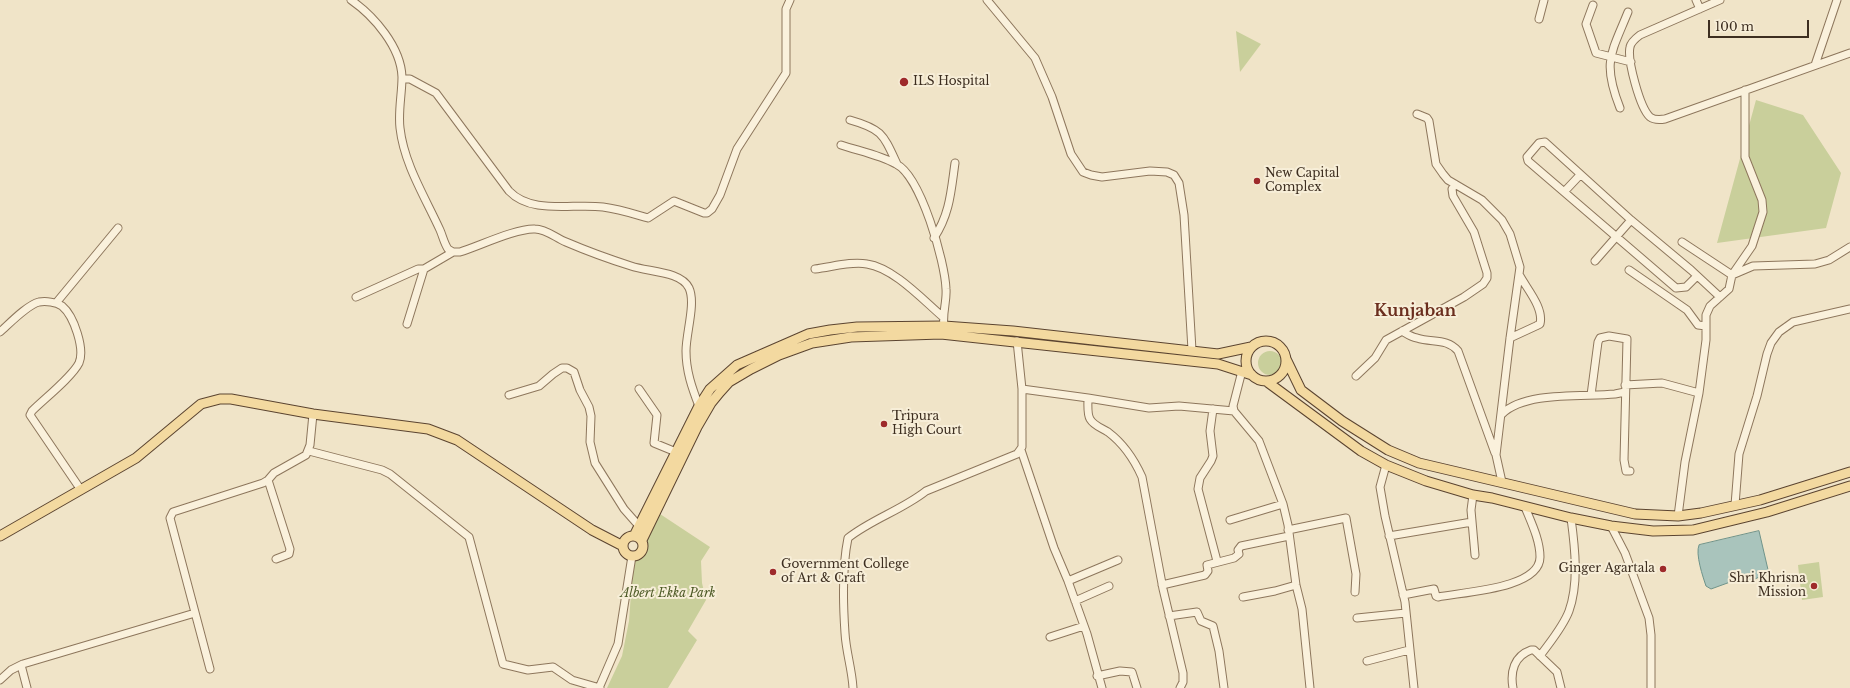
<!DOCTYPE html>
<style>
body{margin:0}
#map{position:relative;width:1850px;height:688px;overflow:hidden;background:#f0e4c8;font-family:"Libre Baskerville",serif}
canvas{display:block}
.scale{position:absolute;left:1708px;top:20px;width:101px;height:18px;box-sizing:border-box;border:2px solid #3d2e20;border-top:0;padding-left:5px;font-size:12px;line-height:14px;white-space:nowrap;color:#3d2e20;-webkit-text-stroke:3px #f7eed8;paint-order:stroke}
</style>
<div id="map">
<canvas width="1850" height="688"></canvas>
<div class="scale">100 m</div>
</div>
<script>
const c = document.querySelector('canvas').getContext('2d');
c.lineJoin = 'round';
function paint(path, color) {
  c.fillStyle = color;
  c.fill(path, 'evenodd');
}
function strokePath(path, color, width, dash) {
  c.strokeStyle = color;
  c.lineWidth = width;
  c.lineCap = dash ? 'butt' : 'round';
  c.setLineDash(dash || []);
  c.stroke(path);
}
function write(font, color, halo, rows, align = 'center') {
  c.font = font + ' "Libre Baskerville",serif';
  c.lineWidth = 4;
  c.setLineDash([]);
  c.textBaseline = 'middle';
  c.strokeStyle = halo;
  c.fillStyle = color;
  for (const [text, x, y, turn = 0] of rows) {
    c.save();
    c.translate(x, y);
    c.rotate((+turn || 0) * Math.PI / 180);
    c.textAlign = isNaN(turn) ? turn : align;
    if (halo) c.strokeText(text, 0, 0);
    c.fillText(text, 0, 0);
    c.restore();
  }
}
paint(new Path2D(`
 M1236 31 1261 44 1240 72Z
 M1756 100 1803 115 1841 173 1826 228 1717 243Z
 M1258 363a12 12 0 1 1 24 0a12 12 0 1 1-24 0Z
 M657 512 710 547 701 561 702 583 706 600 688 631 697 640 668 688H607L622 656 629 621 633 566 637 547 646 528Z
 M1819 562 1823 597 1802 600 1798 565Z`), '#c9cf9b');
const water = new Path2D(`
 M1759 531 1769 574 1759 577 1751 581H1733L1711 589 1706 586C1703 577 1695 554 1699 545Z`);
paint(water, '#a9c4bc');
strokePath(water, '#6f938a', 1);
const minor = new Path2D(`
 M351 0C374 16 401 47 402 77 402 94 398 111 400 128 404 164 425 197 440 230 443 237 444 243 448 249L453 252H460C479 246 517 228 535 229 546 229 556 238 566 242 587 251 609 259 631 266 648 272 681 271 689 288 696 303 686 333 686 351 686 371 692 388 699 406
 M987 0 1035 58 1052 97 1071 154 1083 172 1091 175 1102 177 1150 171 1167 172 1174 175 1179 183 1184 215 1192 350
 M1696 0 1700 9
 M1720 0 1640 35C1636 38 1631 42 1630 47 1627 60 1640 108 1650 117 1654 120 1659 120 1665 119L1850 53
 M1593 5 1586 24 1596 53 1631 62
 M1539 19 1544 0
 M1815 65 1837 0
 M402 79H410L436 93 509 191C532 215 573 203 603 207 619 209 634 214 648 218L674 201 704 213H707L712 209 720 195 737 149 786 73V9L790 0
 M1620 108C1602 62 1611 54 1628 12
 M1417 114 1427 118 1429 121 1436 164 1443 174 1448 180 1482 200 1502 220 1510 234 1520 267 1510 338 1496 455 1502 482
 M850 120C882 129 883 134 897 164
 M841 145C859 151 880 155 896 164 921 176 945 262 946 289 947 302 942 313 944 326
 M1564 192 1580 175
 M934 238C950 214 951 191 955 163
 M1682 242 1732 275 1752 246 1763 212 1762 200 1745 157V90
 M1595 261 1631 220
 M815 269C832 267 851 261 867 264 894 268 923 300 943 317
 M1629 270 1687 310 1698 325 1706 326
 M1697 276 1686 287 1676 288 1528 161 1527 157 1539 143 1545 142 1631 220 1691 270 1720 297
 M356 297 418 269H424
 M56 303 118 228
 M407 324 424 269 453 252
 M1402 331C1407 334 1411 337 1417 338 1432 343 1447 338 1458 351L1495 453
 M0 332C9 324 27 305 39 302 46 301 56 302 62 306 74 316 85 349 79 363 72 377 44 399 32 411L30 415 81 490
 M1510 338 1536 326 1540 324C1544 308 1527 289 1520 276
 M1242 371 1233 406 1234 411 1259 441 1283 504 1288 525 1296 585 1302 609 1310 688
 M1356 376 1375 358 1386 340 1464 297 1483 284 1487 278V273L1474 232 1453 196 1452 189 1455 184
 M1625 385 1662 383 1699 393
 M639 389 657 415 654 443 676 452
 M1022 389 1088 398 1149 408 1179 406 1234 411
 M509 395 539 386 553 374 562 368H567L574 372 580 390 589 407 591 416 590 442 595 463 624 509 639 526
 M1591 395 1598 342 1600 338 1609 336 1627 339 1624 460 1626 471H1630
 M1088 398C1088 404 1087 414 1090 419 1094 426 1102 428 1108 432 1124 444 1134 459 1142 477L1163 589 1183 673V682L1180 688
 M1213 409 1210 431 1213 456 1211 461 1200 478 1198 489 1217 561
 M1502 414C1525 391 1584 397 1615 394L1625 392
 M1021 450 1054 548 1068 581 1087 634 1102 688
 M309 451 382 470 390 474 469 537 503 664 528 670 553 667 572 680 600 688
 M1386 465 1380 487 1385 516 1405 602 1414 688
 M268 480 290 549 289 554 276 559
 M1473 495 1471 510 1475 555
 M1735 505 1739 454 1757 396 1767 354 1771 343 1779 332 1793 322 1850 309
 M1678 516 1685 462 1699 393 1706 340V315L1710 306 1729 289 1732 275 1753 266 1815 264 1829 260 1850 247
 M1230 520 1283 504
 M1611 526 1625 553 1649 618 1651 635V688
 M1288 530 1346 518 1356 574 1355 592
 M1389 536 1472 522
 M1068 581 1118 560
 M1162 585 1205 575 1208 571 1207 565 1234 558 1239 554 1238 550 1241 546 1289 536
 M1403 595 1434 589 1436 596 1438 597C1462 592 1540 589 1540 557 1540 540 1531 522 1525 507
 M1243 597 1275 591 1296 585
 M1075 601 1109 586
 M1169 616 1197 612 1201 621 1213 626 1219 651 1224 688
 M1357 618 1406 613
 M1050 637 1084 626
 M1540 656C1550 642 1563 627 1569 611 1579 583 1575 548 1571 518
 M1367 661 1409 650
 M21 665 27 688
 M210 669 170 518 173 512 263 483 268 480 274 473 306 455 310 445 313 414
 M1097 676 1120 671 1132 672 1137 688
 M0 680 11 670 23 664 195 613
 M599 688 618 644 632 556
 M853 688C852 669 846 652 845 633 843 604 842 567 848 538 872 519 902 510 926 491L1017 454 1022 447V389L1017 341
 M1513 688C1510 672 1514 656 1531 650H1534L1557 672 1561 688`);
const major = new Path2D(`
 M1246 361a20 20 0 1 1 40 0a20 20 0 1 1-40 0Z
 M1286 359 1301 390 1342 421 1388 450 1419 463 1635 514 1678 516 1701 513 1760 500 1850 472
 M1266 381 1361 451 1386 465 1426 481 1473 495 1492 498 1571 518 1611 526 1653 531 1693 530 1767 512 1850 486
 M623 546a10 10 0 1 1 20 0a10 10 0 1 1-20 0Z
 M0 536 136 458 201 404 220 399H231L313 414 428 429 457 440 592 530 623 546
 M634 536 699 406 710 389 737 365 808 334 830 330 857 327 944 326 1013 331 1218 354 1251 347
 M642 540 697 427 711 403 720 392 729 382 751 369 779 355 812 343 851 337 941 334 1218 364 1252 375`);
strokePath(minor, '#8d765c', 9);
strokePath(major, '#5b4430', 11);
strokePath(minor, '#faf1dc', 7);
strokePath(major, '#f3d9a0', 9);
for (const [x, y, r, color] of [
 [904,82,5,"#9e2a2b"],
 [1257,181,4,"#9e2a2b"],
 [884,424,4,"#9e2a2b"],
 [1663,569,4,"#9e2a2b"],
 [773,572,4,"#9e2a2b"],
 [1814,586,4,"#9e2a2b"]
]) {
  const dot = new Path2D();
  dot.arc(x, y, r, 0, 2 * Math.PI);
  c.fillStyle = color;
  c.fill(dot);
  strokePath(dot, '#f7eed8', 1.5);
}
write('12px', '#3d2e20', '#f7eed8', [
 ["ILS Hospital",913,82],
 ["New Capital",1265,174],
 ["Complex",1265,188],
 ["Tripura",892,417],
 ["High Court",892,431],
 ["Government College",781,565],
 ["of Art & Craft",781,579],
 ["Ginger Agartala",1655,569,"right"],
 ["Shri Khrisna",1806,579,"right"],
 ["Mission",1806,593,"right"]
], 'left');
write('italic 12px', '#4d5a26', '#f7eed8', [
 ["Albert Ekka Park",668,594]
]);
write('bold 16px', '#6b2e1e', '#f7eed8', [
 ["Kunjaban",1415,311]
]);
</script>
